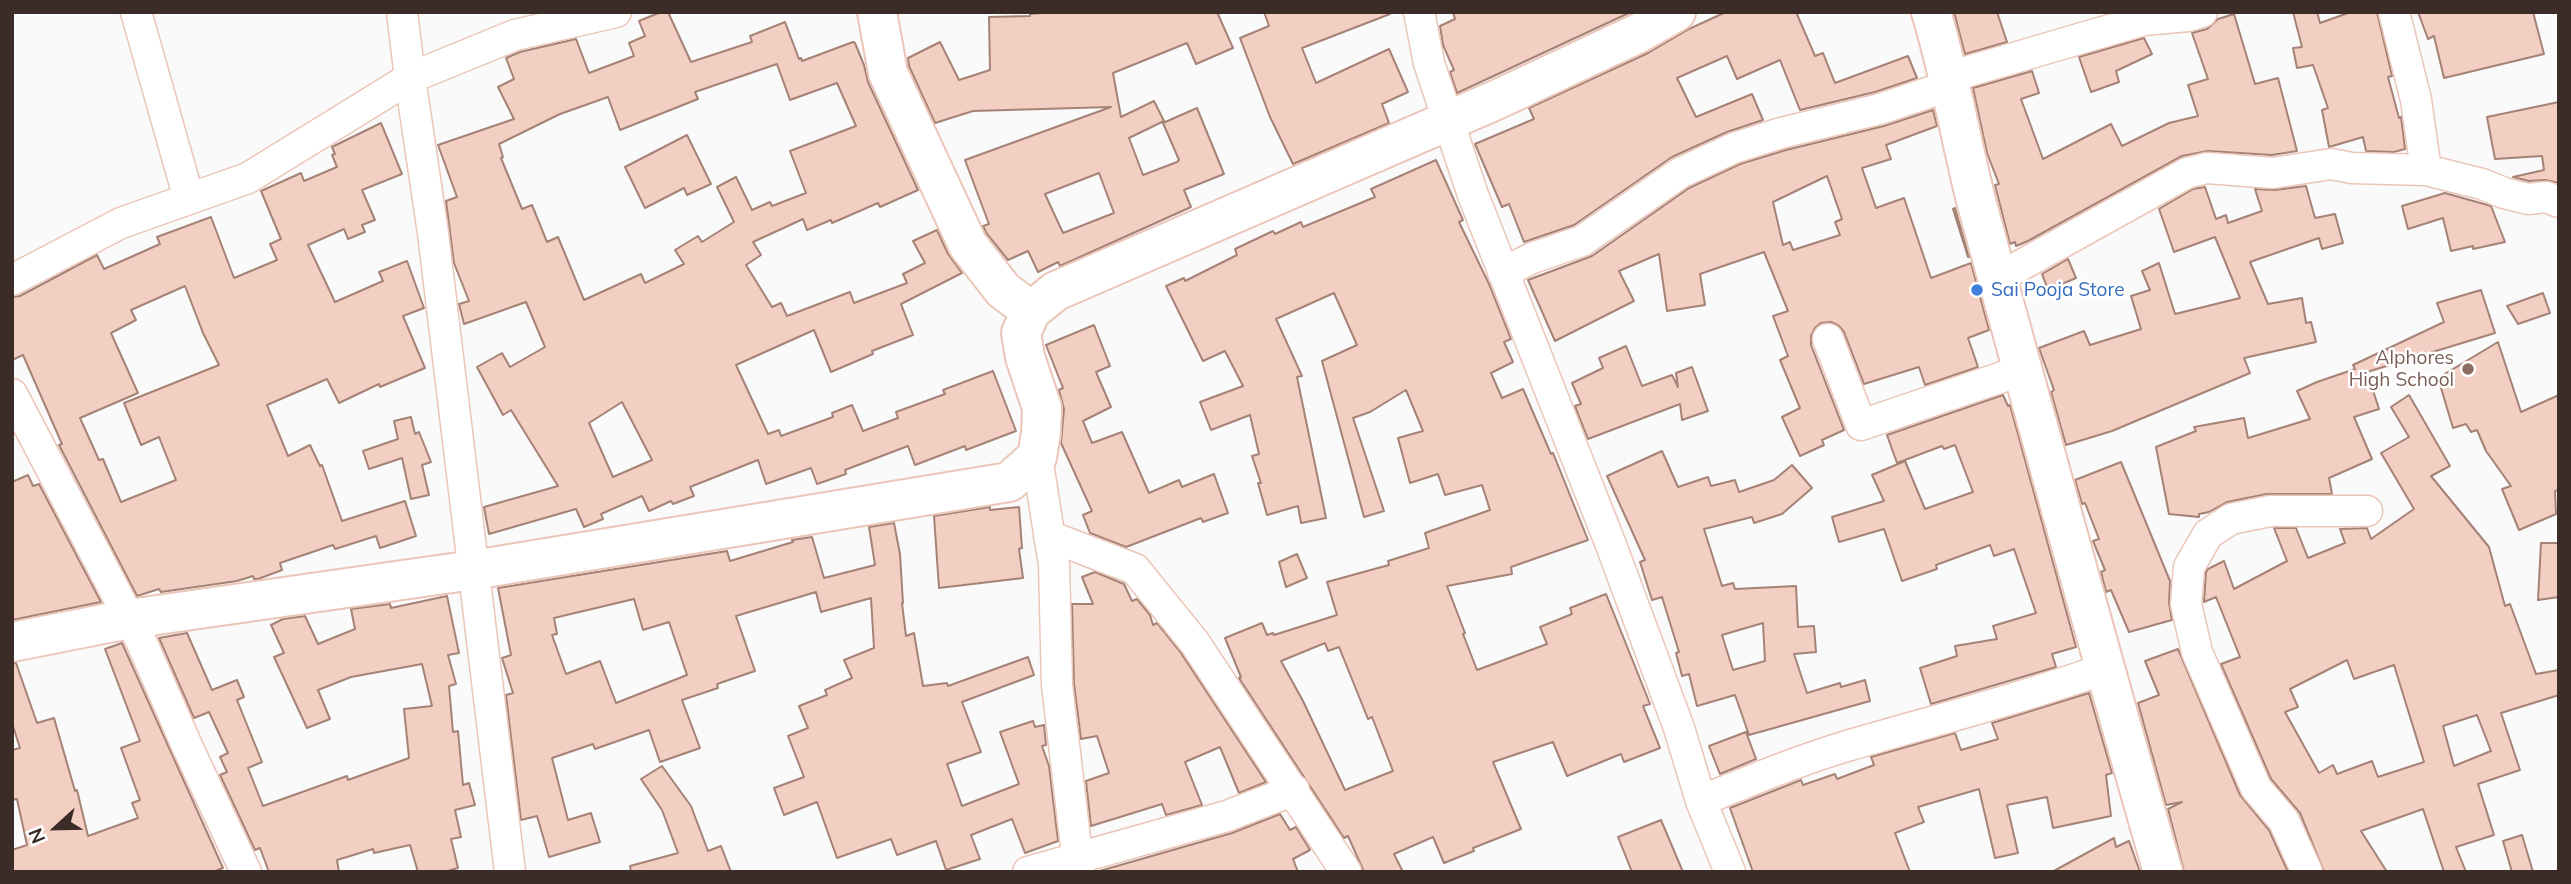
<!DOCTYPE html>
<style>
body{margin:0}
#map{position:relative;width:2571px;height:884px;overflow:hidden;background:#fafafa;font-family:Mulish,sans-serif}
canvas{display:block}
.frame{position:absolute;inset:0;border:14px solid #3b2c27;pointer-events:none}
.north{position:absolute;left:21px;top:793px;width:70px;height:70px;-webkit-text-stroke:5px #fff;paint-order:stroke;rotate:248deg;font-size:19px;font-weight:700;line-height:28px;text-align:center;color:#3b2c27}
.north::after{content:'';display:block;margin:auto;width:24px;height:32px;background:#3b2c27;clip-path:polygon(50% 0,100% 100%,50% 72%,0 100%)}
</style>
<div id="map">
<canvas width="2571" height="884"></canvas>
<div class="frame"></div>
<div class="north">N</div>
</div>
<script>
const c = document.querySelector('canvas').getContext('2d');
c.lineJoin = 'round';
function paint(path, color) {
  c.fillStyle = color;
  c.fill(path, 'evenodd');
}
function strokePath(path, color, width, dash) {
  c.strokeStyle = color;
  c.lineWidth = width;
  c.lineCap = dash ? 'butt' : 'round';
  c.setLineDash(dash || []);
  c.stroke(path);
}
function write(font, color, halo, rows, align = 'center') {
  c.font = font + ' Mulish,sans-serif';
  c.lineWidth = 5;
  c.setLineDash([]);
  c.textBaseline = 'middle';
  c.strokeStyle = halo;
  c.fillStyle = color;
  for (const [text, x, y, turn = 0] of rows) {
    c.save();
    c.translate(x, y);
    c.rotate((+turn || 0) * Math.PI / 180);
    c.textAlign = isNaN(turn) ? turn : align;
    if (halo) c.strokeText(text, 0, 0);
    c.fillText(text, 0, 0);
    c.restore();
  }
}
const building = new Path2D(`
 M661 12H668L691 62 752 42 750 36 785 22 799 59 801 58 802 61 853 42 855 43 864 65 868 82 918 190 880 207 878 203 832 223 831 220 807 230 803 219 753 242 761 255 746 265 772 307 781 303 787 316 850 292 854 303 907 283 903 274 925 263 913 241 937 230 948 254 962 273 901 304 913 335 872 351 873 354 831 372 814 330 736 365 768 434 779 430 781 436 833 417 832 413 852 405 863 431 898 418 896 412 945 394 943 390 993 371 1016 431 966 450 965 446 915 465 908 446 845 470 846 474 817 484 811 468 766 484 758 460 690 487 694 496 673 504 671 501 649 511 642 496 601 514 603 519 584 527 576 509 489 534 484 507 558 486 511 410 503 415 477 367 502 353 510 367 545 347 526 302 464 324 459 304 469 301 454 263 446 201 457 197 438 145 514 119 498 87 514 79 506 58 520 52 576 39 589 73 634 56 629 43 645 36 639 21ZM777 64 790 100 837 83 856 126 790 151 806 193 772 206 770 202 752 210 736 177 717 187 734 222 702 242 698 236 675 250 684 264 645 283 641 274 584 300 558 237 547 242 532 205 522 209 501 158 503 157 499 144 560 114 608 97 620 130 698 99 695 92ZM622 402 652 460 613 477 589 423Z
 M1054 12H1217L1233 48 1196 64 1187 43 1113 73 1121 117 1154 101 1164 121 1129 138 1143 175 1177 162 1179 160 1163 123 1197 108 1224 174 1184 190 1191 207 1060 266 1058 262 1038 272 1028 251 1008 260 987 234 983 226 989 224 965 160 1111 107 973 111 935 123 909 66 908 58 940 42 959 80 990 70 989 17 1030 16V14ZM1099 173 1114 213 1063 233 1045 194Z
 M1264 12H1390V14L1302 48 1316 83 1389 49 1408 92 1382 104 1389 123 1293 164 1270 117 1240 38 1269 26Z
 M1453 12H1631L1457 93 1450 72 1454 70 1443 45 1440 26 1455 19Z
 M1726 12H1796L1815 56 1823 53 1835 83 1908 56 1917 78 1875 92 1800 110 1780 60 1737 79 1727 56 1677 78 1696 117 1752 94 1763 120 1727 132 1672 157 1574 225 1524 242 1509 204 1502 207 1475 144 1534 119 1529 108 1648 53 1689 29Z
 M1954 12H1997L2007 42 1965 54Z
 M2293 12H2317L2320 23 2351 12H2377L2392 76 2388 77 2399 118 2401 117 2405 149 2394 152 2366 151 2363 137 2329 147 2322 110 2328 108 2313 65 2297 68 2293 48 2302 47Z
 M2418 12H2533L2544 54 2444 78 2434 36 2428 39Z
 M2234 14 2255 84 2278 78 2297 151 2272 155 2208 151 2182 156 2028 241 2016 246 2015 242 2010 244 1995 185 1999 184 1987 153 1973 88 2032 71 2039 93 2021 99 2043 159 2111 124 2122 146 2169 123 2198 116 2188 85 2208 79 2192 33 2207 29 2218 19Z
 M2144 38 2152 54 2116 71 2119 82 2091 92 2079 57Z
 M2559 102V183L2545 180 2529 181 2513 177 2544 170 2542 156 2495 159 2487 117Z
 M1933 110 1937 126 1886 145 1891 159 1862 168 1876 208 1904 198 1931 278 1971 263 1989 330 1968 338 1978 367 1925 385 1919 367 1864 384 1844 332 1839 326 1831 322 1821 323 1815 328 1811 336V345L1844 430 1822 440 1824 445 1800 456 1782 417 1800 408 1780 360 1788 356 1773 316 1788 311 1764 252 1700 274 1705 305 1667 311 1659 254 1619 271 1634 301 1555 341 1528 280 1592 256 1689 188 1740 164 1786 150 1884 126ZM1827 176 1842 219 1835 222 1840 235 1793 250 1790 242 1783 245 1773 202Z
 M381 123 402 174 362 190 375 220 362 225 365 232 348 239 344 229 308 245 335 302 383 281 379 272 407 261 424 308 403 316 425 368 380 387 379 384 339 403 327 379 267 405 288 456 310 445 320 466 322 465 342 521 405 501 416 536 380 548 376 536 335 549 333 545 280 563 282 570 258 579H254L253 576 237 581 161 592 159 589 137 596 59 445 62 444 23 355 12 360V297L20 296 97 255 104 269 160 244 157 237 211 217 234 278 277 260 270 244 281 239 261 191 301 173 304 181 337 167 332 155 335 154 332 147ZM185 286 203 333 219 365 124 403 141 445 159 437 176 480 121 502 103 459 99 460 80 418 138 393 111 333 136 320 131 310Z
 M687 135 711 184 687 195 684 188 645 208 625 167Z
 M1436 160 1463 220 1459 222 1489 284 1511 339 1504 342 1513 362 1491 373 1502 398 1523 389 1551 454 1553 453 1588 540 1511 567 1512 574 1447 586 1465 633 1463 634 1477 670 1547 644 1540 627 1572 614 1570 608 1606 594 1650 704 1643 706 1660 748 1624 762 1621 754 1567 776 1553 742 1493 762 1521 829 1473 848 1474 851 1444 863 1433 837 1394 854 1403 872H1364L1348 836 1344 838 1239 678 1241 677 1225 638 1262 623 1267 635 1273 633 1274 635 1337 615 1327 582 1389 565 1388 561 1429 548 1425 533 1490 510 1482 485 1445 495 1438 474 1410 483 1398 438 1423 431 1406 390 1370 412 1353 418 1384 511 1364 517 1322 361 1357 345 1334 293 1276 319 1302 376 1297 377 1326 518 1301 523 1298 506 1267 515 1258 483H1261L1252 456 1259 454 1250 415 1211 430 1200 402 1243 386 1225 351 1203 361 1166 286 1184 278 1185 281 1237 255 1235 249 1273 231 1275 234 1301 222 1303 227 1375 197 1371 189ZM1325 643 1328 651 1339 647 1368 719 1372 717 1393 771 1345 790 1303 701 1281 661Z
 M2306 186 2315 218 2335 214 2343 243 2322 249 2319 238 2250 262 2268 304 2302 298 2306 323 2311 322 2316 342 2244 358 2250 373 2112 431 2066 445 2051 392 2054 390 2039 348 2084 331 2090 345 2141 329 2131 296 2150 290 2142 271 2159 263 2175 314 2240 298 2215 237 2174 252 2159 209 2193 189 2205 187 2216 219 2226 215 2228 223 2262 211 2255 189 2275 190Z
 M2445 193 2491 206 2505 242 2473 249V246L2451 251 2443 218 2408 229 2402 206Z
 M1955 208 1969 257H1968L1953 209Z
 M2068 259 2076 278 2048 290 2042 274Z
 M2481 290 2495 333 2367 372 2379 409 2354 417 2372 459 2329 478 2332 494H2267L2227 502 2209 512 2199 514V517L2169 514 2156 447 2196 431 2194 427 2244 418 2248 438 2310 419 2297 391 2317 382 2355 369 2353 365 2444 322 2437 303Z
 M2543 293 2550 313 2518 324 2507 306Z
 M1094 325 1110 366 1096 372 1111 407 1083 421 1092 443 1122 432 1149 493 1179 480 1182 487 1214 474 1228 513 1203 522 1201 518 1126 547 1090 533 1083 515 1092 511 1061 443 1064 409 1059 390 1063 388 1046 345Z
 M2498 342 2521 412 2559 395V490L2555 491 2556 514 2519 530 2502 489 2511 486 2486 451 2477 430 2471 432 2466 424 2453 428 2438 378Z
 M1626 346 1642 386 1672 375 1678 387 1676 373 1692 367 1708 411 1682 420 1680 404 1588 439 1575 406 1581 404 1572 383 1603 368 1599 358Z
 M2003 395 2008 406 2010 405 2076 647 2052 654 2056 667 1931 704 1920 668 1957 656 1955 646 1997 639 1993 626 2036 613 2014 549 1994 556 1990 545 1936 565 1937 569 1902 581 1884 529 1839 542 1832 517 1884 501 1872 475 1905 461 1925 509 1973 492 1955 445 1944 449 1942 446 1897 463 1887 435Z
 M2409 395 2450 466 2431 476 2489 547 2505 606 2510 604 2536 674 2559 670V695L2501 713 2520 770 2478 784 2494 835 2456 847 2466 872H2444L2423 809 2361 831 2387 872H2324L2300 813 2271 779 2221 664 2240 657 2216 597 2204 602 2206 572 2208 569 2224 561 2234 589 2287 561 2274 528H2296L2308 558 2345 543 2340 529 2367 528 2371 539 2414 509 2381 453 2409 437 2391 407ZM2347 660 2354 679 2394 665 2424 762 2378 777 2372 761 2337 774 2333 765 2319 773 2285 712 2298 707 2290 689ZM2477 715 2491 751 2454 766 2443 726Z
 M411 417 415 434 419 432 431 462 422 465 429 495 411 499 402 458 369 469 363 451 398 439 394 421Z
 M1662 451 1678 487 1708 477 1711 486 1735 480 1739 492 1774 480 1792 465 1812 488 1782 514 1754 523 1752 517 1704 529 1722 586 1733 583 1735 589 1796 586 1798 627 1814 626 1816 652 1794 654 1807 693 1840 683 1841 687 1865 680 1870 701 1749 735 1735 695 1697 706 1689 674 1682 676 1676 653 1679 652 1662 597 1652 600 1640 562 1645 560 1607 476ZM1763 623 1765 661 1733 670 1722 635Z
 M2121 462 2170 581 2169 603 2172 620 2129 632 2111 590 2106 592 2101 572 2105 570 2093 541 2099 539 2085 503 2082 504 2075 480Z
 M28 475 33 486 39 484 101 602 12 620V482Z
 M990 507V510L1019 507 1022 548 1019 549 1023 578 939 588 934 516Z
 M894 523 900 554 903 603H902L906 636 914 633 923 686 947 683 948 686 1028 657 1034 675 962 702 981 752 947 764 962 806 1019 784 1000 732 1033 721 1035 727 1044 725 1046 745 1042 746 1049 766 1058 841 1025 853 1012 819 971 835 980 859 946 870 936 841 897 855 891 839 837 858 817 802 784 815 774 788 804 777 788 736 808 728 799 706 827 695 825 690 852 678 844 660 874 648 871 598 821 612 816 592 736 616 755 671 717 684 718 688 682 700 700 748 660 762 649 730 595 749 593 744 552 758 568 820 591 813 600 842 549 857 537 816 521 820 506 695 513 693 502 658 511 655 498 588 727 551 730 561 793 542 792 540 812 537 824 578 875 565 869 527ZM634 599 643 630 669 622 687 675 616 703 600 661 566 674 552 635 557 634 554 618Z
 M2541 543H2559V597L2538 600Z
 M1297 554 1307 578 1286 587 1279 562Z
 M1095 572 1124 584 1132 601 1137 599 1150 615 1153 625 1157 623 1181 653 1266 782 1239 793 1220 747 1185 762 1202 805 1166 815 1162 804 1091 826 1086 781 1109 773 1097 736 1081 739 1074 684 1072 604H1093L1082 577Z
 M447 596 459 653 448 655 456 684 449 686 453 732 458 731 463 785 469 783 475 805 455 810 461 837 451 839 458 868 444 872H418L410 845 374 853 373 849 337 860 339 872H269L260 848 255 850 220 775 227 772 220 757 228 753 209 712 194 718 159 638 187 633 212 690 237 680 244 697 237 700 262 762 248 768 263 806 347 776 348 780 409 758 404 709 432 706 422 664 351 677 318 690 330 719 307 728 274 657 284 653 271 625 283 619 305 616 318 644 355 629 351 609 390 604 391 608Z
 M122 643 223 868 213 872H12V850L27 845 17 799 12 800V750L20 748 12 723V663H16L37 723 54 718 75 791 77 790 88 836 138 818 132 803 140 800 121 748 140 741 105 649Z
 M2178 649 2240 795 2269 830 2288 872H2184L2168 809 2182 802 2166 805 2138 703 2159 695 2145 661Z
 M2089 693 2112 773 2106 775 2111 816 2053 828 2047 797 2007 805 2018 853 1995 858 1979 789 1918 807 1924 822 1895 833 1910 872H1753L1730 808 1801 780 1803 785 1835 774 1837 779 1874 765 1871 757 1955 733 1961 750 1998 739 1992 723Z
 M1746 732 1756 759 1720 774 1709 746Z
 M662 766 691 806 708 851 721 846 731 872H631L630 866 678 853 662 810 641 779Z
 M1280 814 1290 830 1296 827 1310 850 1293 859 1298 872H1096L1232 833Z
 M1661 820 1683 872H1632L1618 837Z
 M2522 835 2533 872H2512L2503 841Z
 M2114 838 2116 847 2129 841 2140 872H2052Z`);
paint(building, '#f3cfc3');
strokePath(building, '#a58276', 2);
const street = new Path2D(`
 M136 12 189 199
 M1419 12 1429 63 1473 195 1611 545 1679 728 1701 801 1730 872
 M2394 12 2416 100 2426 170
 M1949 77 2144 20 2188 16 2202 12
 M1503 273 1532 258 1582 241 1680 173 1734 148 1781 133 1880 109 1951 85
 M1998 278 2187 173 2207 168 2273 173 2331 164 2352 168 2426 170 2482 184 2504 193 2528 199 2546 197 2559 202
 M12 280 121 223 248 178 410 78 402 12
 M1828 339 1861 425 2023 370
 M12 394 141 641 188 748 246 872
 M1037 457 1054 565 1057 685 1079 872
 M1049 536 1135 569 1195 643 1346 872
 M1701 801C1749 781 1797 761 1847 746 1933 721 2019 699 2104 669
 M510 872 433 233 410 78 515 35 616 12
 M1028 872 1227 816 1294 790
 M2307 872 2284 821 2256 788 2197 652 2186 604 2189 567 2208 534 2231 519 2270 511H2367`);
const secondary = new Path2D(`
 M877 12 888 73 968 245 1003 290 1031 311
 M1931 12C1951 77 1961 143 1978 208 2039 429 2099 651 2163 872
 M12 642 129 619 473 570 1009 482 1037 457 1041 433 1042 408 1025 357 1021 333 1031 311 1056 291 1496 100 1639 33 1676 12`);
strokePath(street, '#ebc6b8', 33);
strokePath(secondary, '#ebc6b8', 42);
strokePath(street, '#fff', 30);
strokePath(secondary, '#fff', 38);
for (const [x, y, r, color] of [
 [1977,290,7,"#3f7fe0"],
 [2468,369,7,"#8d6e63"]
]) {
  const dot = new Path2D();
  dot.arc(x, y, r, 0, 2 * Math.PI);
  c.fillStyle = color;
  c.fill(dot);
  strokePath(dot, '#fff', 2.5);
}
write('19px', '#366cbe', '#fff', [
 ["Sai Pooja Store",1991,290]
], 'left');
write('19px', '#785e54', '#fff', [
 ["Alphores",2454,358],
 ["High School",2454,380]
], 'right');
</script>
